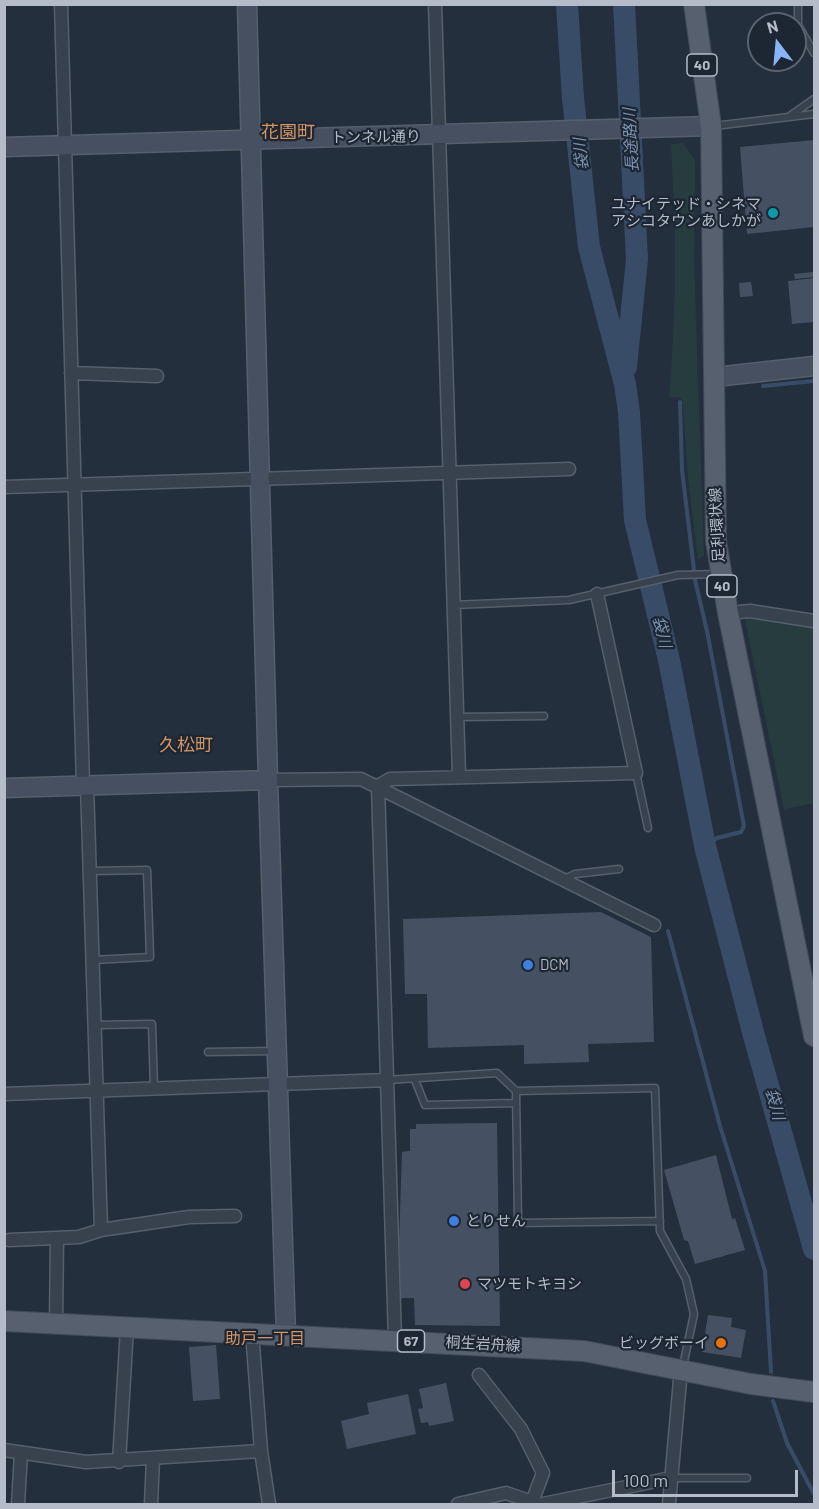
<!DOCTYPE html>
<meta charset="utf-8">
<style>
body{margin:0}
#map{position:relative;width:819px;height:1509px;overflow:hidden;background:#242f3e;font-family:Barlow,sans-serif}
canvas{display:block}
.frame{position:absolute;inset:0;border:6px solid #b4bcc9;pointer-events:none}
.north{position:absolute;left:747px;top:12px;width:60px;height:60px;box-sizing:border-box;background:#1d2633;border:2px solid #59626f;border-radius:50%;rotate:344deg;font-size:16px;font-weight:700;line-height:24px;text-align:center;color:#b4bcc9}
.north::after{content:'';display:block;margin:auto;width:21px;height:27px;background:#8ab4f8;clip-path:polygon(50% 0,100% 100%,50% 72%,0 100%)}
.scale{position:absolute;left:612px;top:1470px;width:186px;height:27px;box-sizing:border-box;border:3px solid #b4bcc9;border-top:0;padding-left:8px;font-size:18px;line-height:21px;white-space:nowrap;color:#b4bcc9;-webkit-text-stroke:4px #1d2633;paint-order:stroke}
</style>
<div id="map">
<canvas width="819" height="1509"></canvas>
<div class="frame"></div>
<div class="north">N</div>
<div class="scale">100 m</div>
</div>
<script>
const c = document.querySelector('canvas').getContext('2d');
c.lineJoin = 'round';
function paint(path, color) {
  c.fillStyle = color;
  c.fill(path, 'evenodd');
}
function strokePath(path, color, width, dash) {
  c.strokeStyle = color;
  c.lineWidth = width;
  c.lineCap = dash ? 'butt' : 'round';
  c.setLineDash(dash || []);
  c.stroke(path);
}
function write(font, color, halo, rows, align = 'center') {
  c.font = font + ' Barlow,"Noto Sans JP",sans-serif';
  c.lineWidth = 4.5;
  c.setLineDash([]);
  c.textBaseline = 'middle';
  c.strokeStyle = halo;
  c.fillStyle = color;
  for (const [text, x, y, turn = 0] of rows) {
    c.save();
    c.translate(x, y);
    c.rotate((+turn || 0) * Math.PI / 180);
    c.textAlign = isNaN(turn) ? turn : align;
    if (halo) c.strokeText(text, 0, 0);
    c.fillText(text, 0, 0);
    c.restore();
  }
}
paint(new Path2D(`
 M683 143 695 160 694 263 704 555 698 560 688 478 683 407 681 398 669 397C677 312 676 229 671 144Z
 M749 616 814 627V803L784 809 745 620Z`), '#263c3f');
strokePath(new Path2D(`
 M763 386 814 381
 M680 402 682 470 694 570
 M695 580 707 631 744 826 741 832 717 838 705 846
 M668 931 720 1126 765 1271 771 1372
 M773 1401 787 1443 814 1494`), '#394c67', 4);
strokePath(new Path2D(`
 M567 4 573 98 589 247 625 384 629 412 635 520 669 660 705 846 754 1036 814 1249
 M624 4 637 259 626 367`), '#394c67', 22);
paint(new Path2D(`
 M814 140V227L747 234 740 147Z
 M814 272V277L795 279 794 274Z
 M814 278V322L792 324 788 281Z
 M751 282 753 296 740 297 739 283Z
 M601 912 651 937 654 1042 588 1044 589 1062 524 1064V1045L428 1048 427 994H405L403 919Z
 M497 1123 500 1326 415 1325 414 1298H401L399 1244 402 1152 410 1151V1129H416V1124Z
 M716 1155 732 1219 735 1218 745 1250 695 1264 688 1241 684 1240 664 1170Z
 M708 1315 732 1318 731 1327 746 1330 741 1358 702 1352Z
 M216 1345 220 1399 193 1401 189 1347Z
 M446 1383 454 1421 429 1426 428 1422 421 1423 418 1409 423 1408 419 1389Z
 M408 1394 416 1434 347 1449 341 1421 369 1414 367 1403Z`), '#455162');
const lane = new Path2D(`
 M798 4V25L814 53
 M790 116 814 99
 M714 126 814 114
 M454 605 569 600 678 575 720 574
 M458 717 544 716
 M636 773 648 828
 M90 871 147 870 150 957 93 960
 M564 879 575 874 619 869
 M96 1025 152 1024 154 1089
 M208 1052 274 1051
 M387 1080 497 1073 516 1091 655 1088 660 1231 686 1279 694 1314 683 1366
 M415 1080 425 1105 516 1103
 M516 1091 518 1223 660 1221
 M672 1478H747`);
const street = new Path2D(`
 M61 4 83 785
 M435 4 459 776
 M71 373 157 376
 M4 487 569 469
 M728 613 750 611 814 621
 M268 780 361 779 654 925
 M87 785 101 1230
 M4 1094 387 1080
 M9 1240 79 1237 101 1230 189 1217 235 1216
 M56 1324 57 1238
 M252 1332 261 1451 269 1504
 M395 1340 378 786 390 779 636 773 597 594
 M479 1375 521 1429 543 1473 532 1502
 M4 1450 86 1462 261 1451
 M119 1462 127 1328
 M18 1504 21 1453
 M151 1504 153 1459
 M458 1504 506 1493 538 1504
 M543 1504 671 1478
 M669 1504 681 1369`);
const secondary = new Path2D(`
 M247 4 268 780 286 1335
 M4 147 711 126
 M715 377 814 366
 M4 788 268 780`);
const primary = new Path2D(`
 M694 4 711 126 716 541 728 613 814 1036
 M4 1321 584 1351 751 1384 814 1392`);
strokePath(lane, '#565f6c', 9);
strokePath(street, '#565f6c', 15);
strokePath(secondary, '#565f6c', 21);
strokePath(primary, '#414a57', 22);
strokePath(lane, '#38414e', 6);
strokePath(street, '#38414e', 12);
strokePath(secondary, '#465061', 18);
strokePath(primary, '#56606e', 20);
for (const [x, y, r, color] of [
 [773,213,6,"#0f9aa8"],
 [528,965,6,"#3f7fe0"],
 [454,1221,6,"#3f7fe0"],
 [465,1284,6,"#e0444e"],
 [721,1343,6,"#e8710a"]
]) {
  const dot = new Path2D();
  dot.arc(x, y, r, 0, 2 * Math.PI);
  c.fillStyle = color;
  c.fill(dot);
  strokePath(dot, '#1d2633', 2);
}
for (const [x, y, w] of [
 [702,65,30],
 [722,586,30],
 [411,1341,27]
]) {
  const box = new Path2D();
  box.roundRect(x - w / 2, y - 11, w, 22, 4.5);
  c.fillStyle = '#1d2633';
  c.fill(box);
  strokePath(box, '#b4bcc9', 1.5);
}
write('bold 14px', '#b4bcc9', null, [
 ["40",702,65],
 ["40",722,586],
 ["67",411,1341]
]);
write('15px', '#b4bcc9', '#1d2633', [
 ["トンネル通り",376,137,-1],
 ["足利環状線",717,525,-93],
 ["桐生岩舟線",483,1344,3]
]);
write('15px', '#b4bcc9', '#1d2633', [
 ["ユナイテッド・シネマ",761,204,"right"],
 ["アシコタウンあしかが",761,221,"right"],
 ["DCM",540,965],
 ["とりせん",466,1221],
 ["マツモトキヨシ",477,1284],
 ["ビッグボーイ",709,1343,"right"]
], 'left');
write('italic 16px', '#7c92b1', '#1d2633', [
 ["長途路川",631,140,-93],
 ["袋川",581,154,-95],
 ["袋川",662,632,76],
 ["袋川",775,1104,75]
]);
write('16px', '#d59563', '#1d2633', [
 ["助戸一丁目",265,1339]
]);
write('18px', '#d59563', '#1d2633', [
 ["花園町",288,132],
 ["久松町",186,745]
]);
</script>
